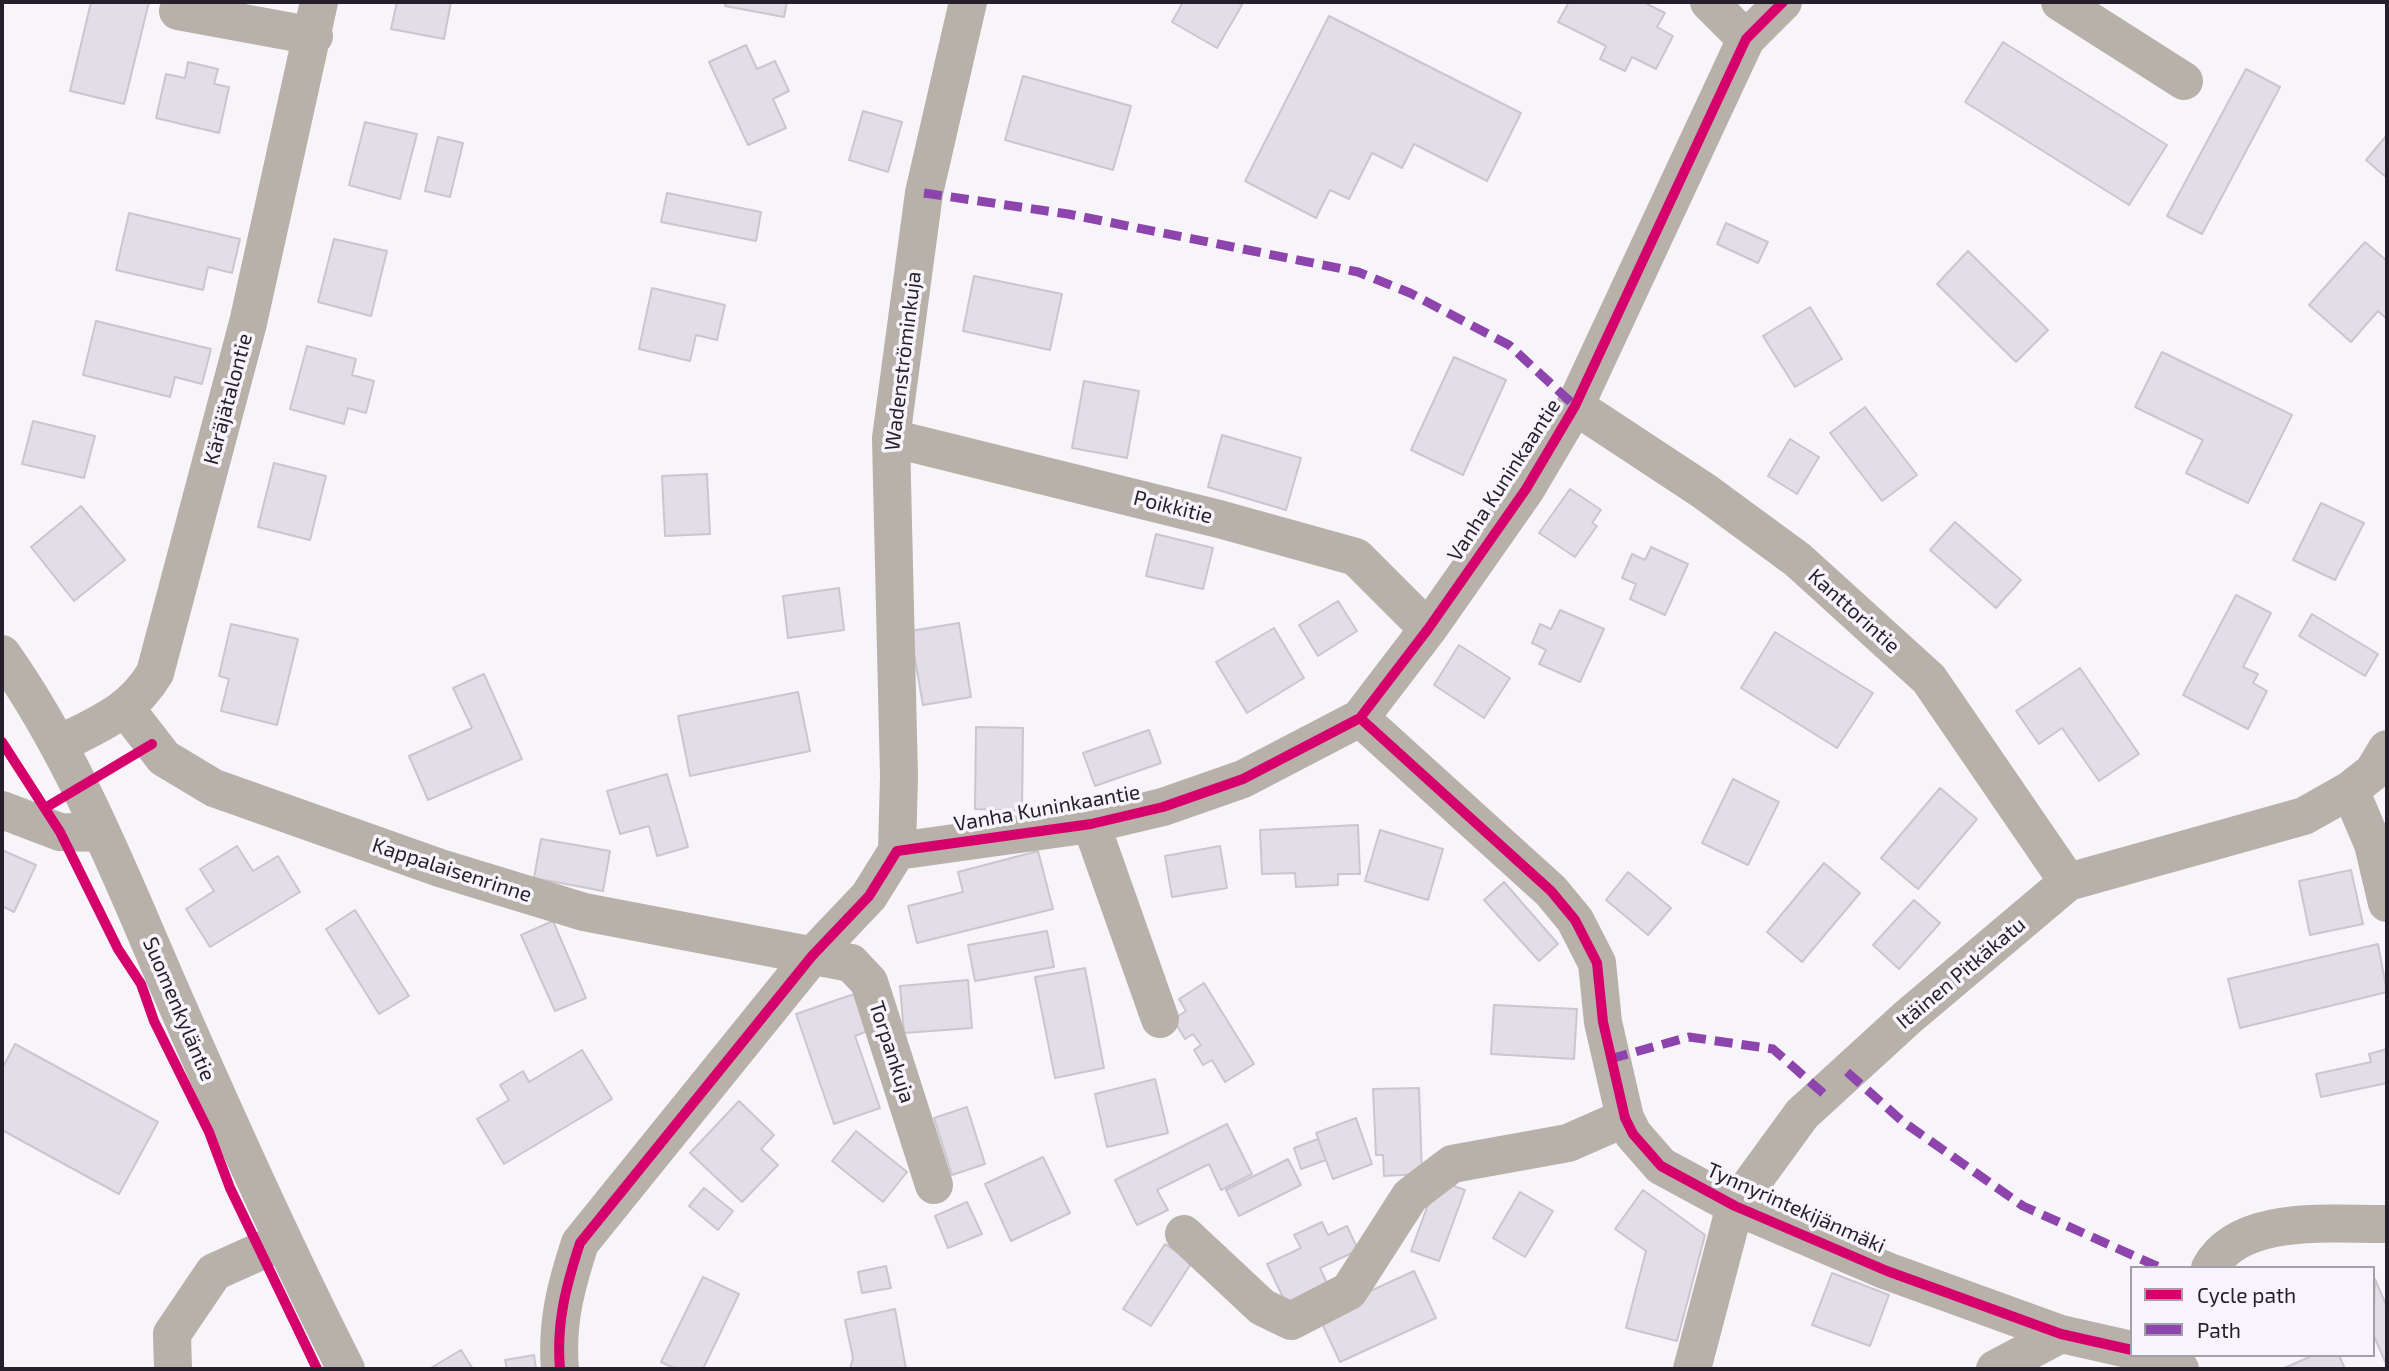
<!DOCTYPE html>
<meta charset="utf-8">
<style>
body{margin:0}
#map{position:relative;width:2389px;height:1371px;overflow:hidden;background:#f7f5fa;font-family:"Exo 2",sans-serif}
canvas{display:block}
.frame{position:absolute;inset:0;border:4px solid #241f2b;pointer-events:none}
.legend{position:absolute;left:2130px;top:1266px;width:245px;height:91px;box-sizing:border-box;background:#f7f4fb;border:2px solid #a39fa8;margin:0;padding:9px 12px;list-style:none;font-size:21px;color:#241f2b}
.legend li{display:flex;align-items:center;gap:14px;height:35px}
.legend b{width:35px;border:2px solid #a39fa8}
</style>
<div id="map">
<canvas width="2389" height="1371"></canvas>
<div class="frame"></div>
<ul class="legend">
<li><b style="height:9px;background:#d6006c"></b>Cycle path</li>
<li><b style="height:9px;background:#8e44ad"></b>Path</li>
</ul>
</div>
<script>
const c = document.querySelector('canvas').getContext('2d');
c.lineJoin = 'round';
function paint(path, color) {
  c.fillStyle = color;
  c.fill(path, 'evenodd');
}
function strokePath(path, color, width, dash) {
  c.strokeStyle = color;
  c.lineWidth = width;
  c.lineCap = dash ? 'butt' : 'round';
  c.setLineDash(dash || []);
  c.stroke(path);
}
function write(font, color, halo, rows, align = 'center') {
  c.font = font + ' "Exo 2",sans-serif';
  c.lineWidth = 7;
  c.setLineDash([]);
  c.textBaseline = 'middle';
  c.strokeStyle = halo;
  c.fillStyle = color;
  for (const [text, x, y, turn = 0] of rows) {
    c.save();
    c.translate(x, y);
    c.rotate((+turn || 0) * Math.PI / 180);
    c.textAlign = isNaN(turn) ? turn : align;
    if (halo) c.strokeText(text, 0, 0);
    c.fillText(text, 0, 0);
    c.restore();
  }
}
const building = new Path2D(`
 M91 2H149L124 104 70 91Z
 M397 2H451L444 39 391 29Z
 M726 2H787L784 17 725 6Z
 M1183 2H1237L1242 5 1217 48 1172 22Z
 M1569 2H1643L1665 13 1657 27 1673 36 1656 69 1632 57 1625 71 1600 59 1606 46 1558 22Z
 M1329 16 1521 113 1487 181 1414 144 1402 168 1372 153 1349 199 1330 190 1316 218 1245 181Z
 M2003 42 2167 145 2129 205 1965 102Z
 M746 45 757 69 775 61 789 91 773 99 786 128 748 145 709 62Z
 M188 62 218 69 214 84 229 87 219 133 156 118 166 74 185 78Z
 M2246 69 2280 87 2202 234 2167 216Z
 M1023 76 1131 106 1113 170 1005 140Z
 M863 111 902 122 888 172 849 160Z
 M365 122 417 134 400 199 349 185Z
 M2387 135V178L2366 160Z
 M438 137 463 143 450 197 425 191Z
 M667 193 761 212 756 241 661 222Z
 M129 213 240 239 232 273 208 267 203 290 116 270Z
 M1726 223 1768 242 1758 263 1717 244Z
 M334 239 387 251 371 316 318 302Z
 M2365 242 2387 261V319L2378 311 2351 342 2309 305Z
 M1968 251 2048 330 2016 362 1937 284Z
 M974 276 1062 294 1050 350 963 331Z
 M652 288 725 305 717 340 696 335 690 361 639 349Z
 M1810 307 1842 359 1795 387 1763 336Z
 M96 321 211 349 202 384 175 377 170 397 83 375Z
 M307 346 356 359 352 375 374 381 366 413 348 408 344 424 290 409Z
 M2162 352 2292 415 2248 503 2186 473 2203 440 2135 407Z
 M1454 357 1506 380 1463 475 1411 450Z
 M1084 381 1139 391 1127 458 1072 448Z
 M1865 407 1917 475 1882 501 1830 433Z
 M33 421 95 436 84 478 22 464Z
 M1222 435 1301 458 1286 510 1208 487Z
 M1790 439 1819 457 1797 494 1768 476Z
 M274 463 326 476 310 540 258 527Z
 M707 474 710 534 665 536 662 476Z
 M1570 489 1601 510 1592 523 1597 526 1575 557 1539 533Z
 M2321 503 2364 523 2335 580 2293 560Z
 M81 506 125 560 74 601 31 547Z
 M1955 522 2021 580 1996 608 1930 550Z
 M1156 534 1213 548 1203 589 1146 576Z
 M1651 547 1688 564 1665 615 1630 599 1636 584 1622 578 1632 554 1645 560Z
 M839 588 844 630 788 638 783 596Z
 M2236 595 2271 613 2243 667 2258 674 2253 683 2267 691 2248 729 2183 695Z
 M1338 601 1357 631 1318 656 1299 625Z
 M1560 610 1604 629 1580 682 1539 664 1546 650 1532 643 1540 624 1551 629Z
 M2312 614 2378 654 2365 676 2299 636Z
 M959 623 971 697 923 705 910 631Z
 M231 624 298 639 277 725 221 711 229 679 219 676Z
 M1274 628 1304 678 1247 713 1216 662Z
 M1775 632 1873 693 1837 748 1741 688Z
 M1459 645 1510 678 1484 718 1434 685Z
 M2080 668 2139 754 2099 781 2062 728 2039 744 2016 711Z
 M484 674 522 759 428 800 409 756 472 728 453 688Z
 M798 692 810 751 690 776 678 716Z
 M976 727 1023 728 1022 811 975 809Z
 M1149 730 1161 763 1095 786 1083 753Z
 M667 774 688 847 657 856 649 826 620 834 607 791Z
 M1733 779 1779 802 1748 865 1702 843Z
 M1940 788 1977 819 1918 889 1881 858Z
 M1358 825 1360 874H1338V885L1296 887 1295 873 1262 874 1260 830Z
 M1380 830 1443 849 1428 900 1365 881Z
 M541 839 610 851 603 891 534 878Z
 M237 846 253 871 278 856 300 892 210 947 186 909 214 891 200 869Z
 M1220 846 1227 888 1172 897 1165 856Z
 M2 850 36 865 14 912 2 906Z
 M1038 851 1053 909 917 943 908 906 963 892 958 872Z
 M1824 863 1860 893 1802 962 1767 932Z
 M2351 870 2363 924 2310 935 2299 881Z
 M1628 872 1671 908 1648 935 1606 900Z
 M1504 882 1558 944 1539 961 1484 900Z
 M1914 900 1940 923 1899 969 1873 945Z
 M355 910 409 996 379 1014 326 929Z
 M553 921 586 998 555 1011 521 935Z
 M1047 931 1054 967 975 981 968 945Z
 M2378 944 2387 992 2240 1028 2228 979Z
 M1085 968 1104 1068 1055 1078 1035 977Z
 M968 980 972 1028 904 1033 900 986Z
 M1204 983 1254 1064 1225 1082 1212 1060 1203 1065 1194 1050 1201 1045 1193 1034 1185 1039 1173 1019 1186 1011 1179 999Z
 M857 993 870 1030 855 1036 880 1108 834 1124 796 1014Z
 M1494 1005 1577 1009 1574 1059 1491 1054Z
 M15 1044 158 1122 119 1194 2 1130V1069Z
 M2387 1049V1083L2321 1097 2316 1074 2371 1062 2369 1054Z
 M582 1050 612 1099 504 1164 477 1119 509 1100 500 1085 523 1071 529 1082Z
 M1155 1079 1168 1133 1107 1147 1095 1094Z
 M1419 1088 1422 1174 1384 1176 1383 1155H1376L1373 1089Z
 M739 1101 774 1135 761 1149 778 1165 742 1202 690 1153Z
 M967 1107 985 1164 952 1175 934 1118Z
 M1356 1118 1372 1164 1333 1179 1316 1133Z
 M1227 1124 1252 1174 1221 1190 1209 1164 1157 1190 1168 1210 1137 1225 1115 1180Z
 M856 1131 907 1172 883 1202 832 1161Z
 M1318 1139 1326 1160 1301 1169 1294 1148Z
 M1043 1157 1070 1213 1011 1241 985 1184Z
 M1288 1159 1301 1185 1239 1216 1226 1190Z
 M1437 1180 1465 1190 1439 1261 1411 1251Z
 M704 1188 733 1211 718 1230 689 1206Z
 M1643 1190 1705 1235 1677 1341 1626 1328 1646 1251 1615 1229Z
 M1520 1192 1553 1211 1525 1257 1493 1238Z
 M967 1202 982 1234 948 1248 935 1216Z
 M1322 1222 1328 1235 1347 1226 1358 1250 1320 1268 1333 1296 1292 1316 1267 1264 1301 1248 1294 1235Z
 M1165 1244 1192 1262 1151 1326 1123 1309Z
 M886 1266 891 1288 862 1293 858 1272Z
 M1414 1271 1436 1318 1340 1362 1318 1315Z
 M1832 1273 1889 1295 1870 1346 1812 1325Z
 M703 1277 739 1294 703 1369H676L661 1362Z
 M2375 1279 2387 1307V1366L2373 1334Z
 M895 1309 906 1369H850L853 1358 845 1320Z
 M461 1350 473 1369H429Z
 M534 1355 536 1369H507L505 1360Z
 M2314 1355H2339L2345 1369H2282Z`);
paint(building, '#e2dde7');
strokePath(building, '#cac6cf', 2);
strokePath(new Path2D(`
 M1709 2 1746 39
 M2060 2 2184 81
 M178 11 314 36
 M1575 406 1704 491 1798 560 1929 679 2068 882
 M891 438 1219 519 1356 557 1428 629
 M2 654C72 753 118 869 166 980 223 1111 281 1241 346 1369
 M126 709 164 758 214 788 440 868 584 912 851 963 869 982 934 1185
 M1360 718 1551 891 1575 920 1597 963 1603 1022 1625 1118 1633 1134 1661 1166 1735 1206 1887 1271 2061 1334 2132 1350
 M58 745C98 724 131 713 155 673L248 323 319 2
 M2350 790 2373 844 2387 903
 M2 810 60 832 100 833
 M1091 824 1160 1019
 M897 851 899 777 891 438 924 193 968 2
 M1184 1234 1262 1307 1291 1321 1349 1291 1410 1196 1452 1164 1568 1143 1625 1118
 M2210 1268C2240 1213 2334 1225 2387 1224
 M2156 1355 2169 1358 2180 1369
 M173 1369 172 1334 214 1272 281 1242
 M560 1369C556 1323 566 1286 580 1243L812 956 869 896 897 851 1091 824 1163 807 1243 779 1360 718 1428 629 1526 489 1575 406 1746 39 1783 2
 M1692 1369 1735 1206 1802 1114 1908 1017 2068 882 2304 816 2350 790 2373 772 2387 749
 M1995 1369 2061 1334`), '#b7b1aa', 38);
strokePath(new Path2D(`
 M924 193 1068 214 1358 272 1410 293 1509 345 1575 406
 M1610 1059 1689 1037 1773 1049 1824 1094
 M1847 1072 1902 1121 2023 1206 2161 1268`), '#8e44ad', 9, [18, 9]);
strokePath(new Path2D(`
 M1360 718 1551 891 1575 920 1597 963 1603 1022 1625 1118 1633 1134 1661 1166 1735 1206 1887 1271 2061 1334 2132 1350
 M2 742 60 832 118 949 141 984 154 1021 209 1132 230 1188 317 1369
 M45 808 152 744
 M560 1369C556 1323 566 1286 580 1243L812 956 869 896 897 851 1091 824 1163 807 1243 779 1360 718 1428 629 1526 489 1575 406 1746 39 1783 2`), '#d6006c', 10);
write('21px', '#241f2b', '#f7f4fb', [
 ["Wadenströminkuja",903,361,-83],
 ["Käräjätalontie",228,399,-75],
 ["Vanha Kuninkaantie",1504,480,-57],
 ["Poikkitie",1173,507,14],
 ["Kanttorintie",1854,611,42],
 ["Vanha Kuninkaantie",1047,808,-10],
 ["Kappalaisenrinne",452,870,18],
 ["Itäinen Pitkäkatu",1961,973,-40],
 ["Suomenkyläntie",179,1009,67],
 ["Torpankuja",892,1052,72],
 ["Tynnyrintekijänmäki",1796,1208,24]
]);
</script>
